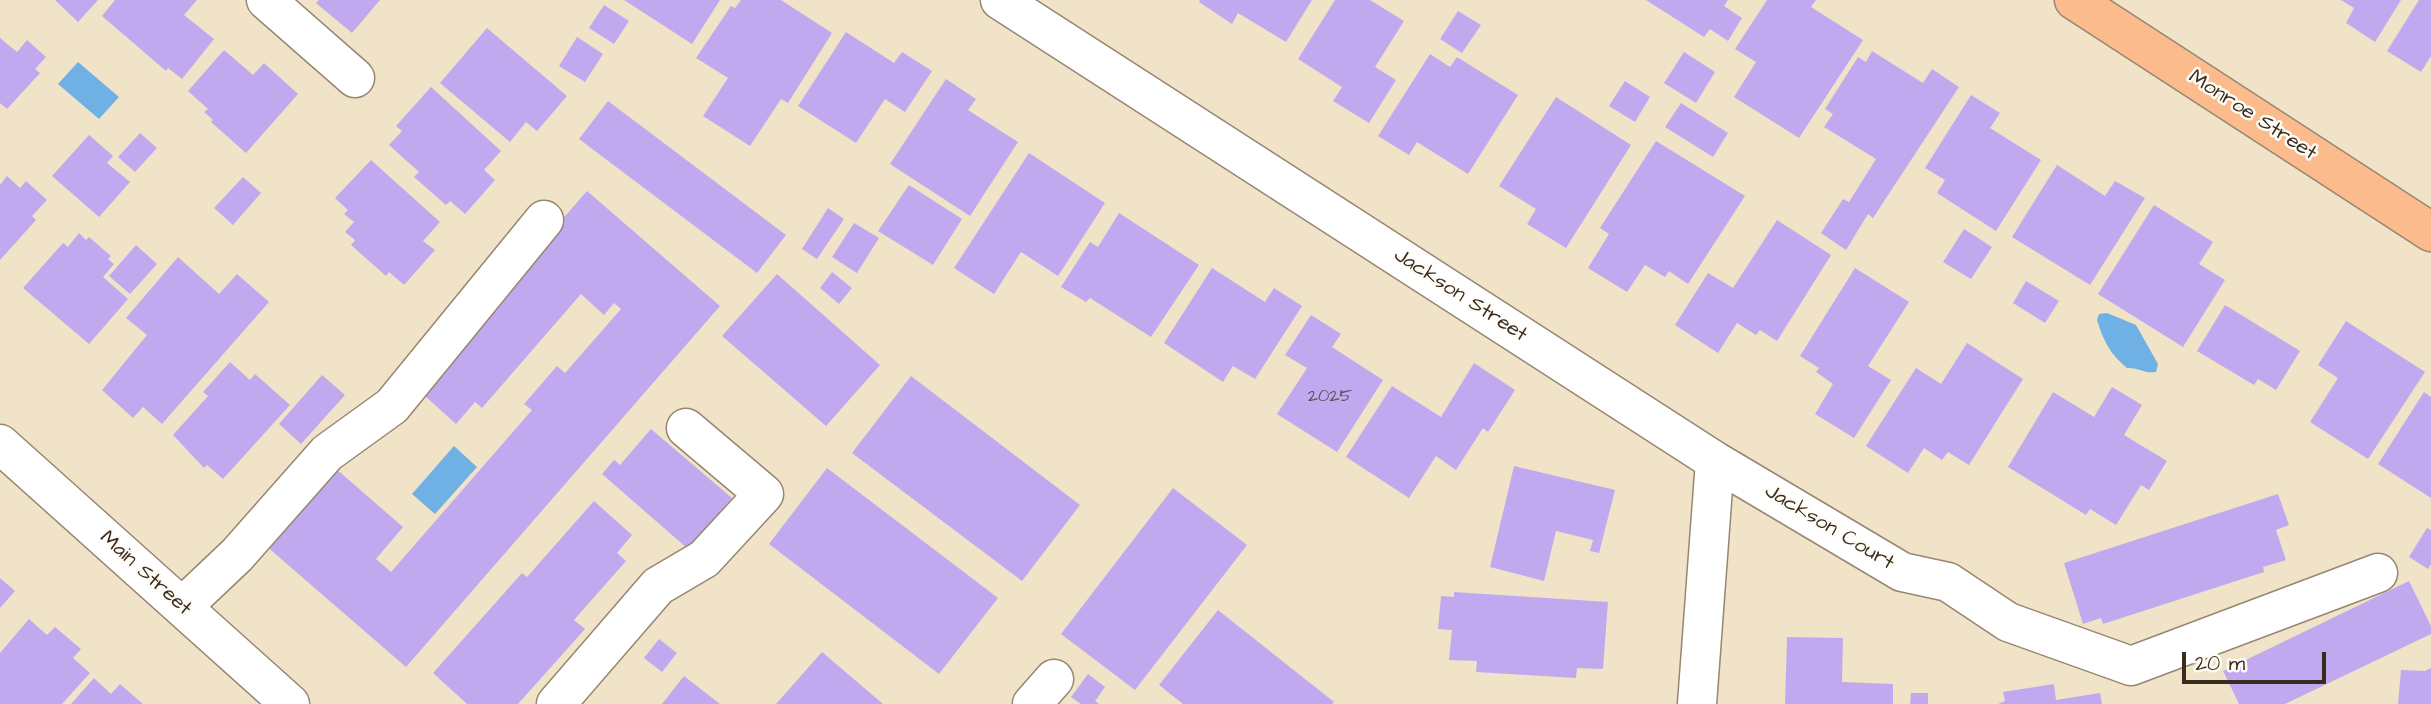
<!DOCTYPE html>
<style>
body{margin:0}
#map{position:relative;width:2431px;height:704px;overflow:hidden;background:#f1e3c7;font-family:"Architects Daughter",sans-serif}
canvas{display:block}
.scale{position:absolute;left:2182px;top:652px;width:144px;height:32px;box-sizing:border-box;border:4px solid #3b2a1e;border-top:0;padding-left:9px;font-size:21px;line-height:24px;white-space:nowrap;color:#3b2a1e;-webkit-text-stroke:5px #fdfcf7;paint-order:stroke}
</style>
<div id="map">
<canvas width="2431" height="704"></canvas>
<div class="scale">20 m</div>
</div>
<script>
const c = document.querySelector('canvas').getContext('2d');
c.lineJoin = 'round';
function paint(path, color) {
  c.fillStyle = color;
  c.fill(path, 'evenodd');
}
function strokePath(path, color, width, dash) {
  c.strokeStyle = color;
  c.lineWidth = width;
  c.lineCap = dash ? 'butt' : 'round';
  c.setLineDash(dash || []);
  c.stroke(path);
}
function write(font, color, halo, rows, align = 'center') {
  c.font = font + ' "Architects Daughter",sans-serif';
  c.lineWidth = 5;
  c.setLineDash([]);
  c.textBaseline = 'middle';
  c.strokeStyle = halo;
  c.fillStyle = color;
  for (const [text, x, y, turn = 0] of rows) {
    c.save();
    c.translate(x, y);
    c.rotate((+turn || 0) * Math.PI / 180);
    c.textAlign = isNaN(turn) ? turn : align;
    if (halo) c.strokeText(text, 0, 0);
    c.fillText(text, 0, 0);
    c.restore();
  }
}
paint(new Path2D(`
 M78 62 119 97 99 119 58 84Z
 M2107 313 2136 325 2158 364 2156 372C2145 374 2138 367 2127 368 2110 354 2103 340 2097 320L2099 314Z
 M454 446 477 467 435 514 412 494Z`), '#6fb1e4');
paint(new Path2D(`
 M55 0H98L78 22Z
 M115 0H197L184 15 214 39 182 79 168 68 166 71 102 16Z
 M319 0H380L352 33 316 3Z
 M624 0H720L692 44Z
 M741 0H781L832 33 788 103 781 99 750 146 703 116 728 78 696 58 731 6 735 8Z
 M1200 0H1312L1286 42 1238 13 1232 24 1199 2Z
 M1335 0H1370L1404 21 1375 67 1396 80 1369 123 1333 101 1342 87 1298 59Z
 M1646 0H1728L1724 6 1742 18 1728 41 1710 29 1704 37Z
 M1767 0H1816L1811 7 1863 40 1799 138 1734 97 1756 62 1735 49Z
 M2341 0H2401L2375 42 2346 23 2354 8Z
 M2419 0H2431V56L2421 72 2387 51Z
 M604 5 629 21 614 44 589 28Z
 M1458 11 1481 25 1462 53 1440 39Z
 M487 28 567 96 537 131 526 122 510 142 440 83Z
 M846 32 894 63 902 52 932 71 905 112 885 99 856 143 798 106Z
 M577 37 603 54 585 82 559 66Z
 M0 38 17 52 27 40 46 57 35 69 40 73 7 109 0 103Z
 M224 50 253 75 264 63 298 94 246 153 211 122 213 120 204 112 208 109 188 91Z
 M1872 51 1923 83 1932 69 1959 87 1873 218 1868 214 1846 250 1821 233 1843 199 1849 202 1876 159 1824 127 1833 114 1825 109 1858 57 1866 62Z
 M1684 52 1715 72 1696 103 1664 83Z
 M1430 54 1450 67 1457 57 1518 95 1468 174 1417 142 1409 155 1378 136Z
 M946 79 976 99 968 110 1018 142 970 216 890 164Z
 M1625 81 1650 97 1635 122 1609 106Z
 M431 87 501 151 484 170 495 180 465 214 450 201 446 205 414 177 419 172 389 145 402 131 396 126Z
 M1971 95 2000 113 1990 128 2041 160 1996 231 1937 193 1945 180 1925 168Z
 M1556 97 1631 145 1566 248 1527 224 1536 209 1499 186Z
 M608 101 786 235 757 273 579 139Z
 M1681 103 1728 133 1713 157 1665 127Z
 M140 133 157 148 135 172 118 157Z
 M89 135 113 156 107 163 130 182 99 217 52 176Z
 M1656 141 1745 196 1688 284 1669 271 1665 277 1645 265 1627 292 1588 268 1609 234 1600 228Z
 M1029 153 1105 203 1058 276 1021 252 994 294 954 268Z
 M371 160 440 222 423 241 435 250 404 285 389 272 386 276 351 245 355 240 345 232 354 222 344 214 348 210 335 198Z
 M2057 165 2105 196 2115 181 2145 198 2090 285 2012 237Z
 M7 176 20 188 26 181 47 200 32 216 36 220 0 260V185Z
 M243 177 261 193 233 225 214 208Z
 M909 185 962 219 933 265 878 231Z
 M587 191 720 306 406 667 258 539 327 461 403 527 376 559 391 572 532 410 524 404 557 366 565 373 621 309 614 303 604 315 581 294 482 408 475 402 456 424 424 395 466 347 458 339Z
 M2154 205 2213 242 2199 264 2225 280 2183 347 2098 294Z
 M828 208 844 219 817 259 802 249Z
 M1119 213 1199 265 1151 337 1090 298 1086 302 1061 287 1090 242 1098 247Z
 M1777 220 1831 255 1777 341 1760 330 1756 335 1737 323 1718 353 1675 325 1708 273 1733 288Z
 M854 223 879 238 857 273 832 257Z
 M1964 229 1992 247 1971 279 1943 262Z
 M79 233 86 240 89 237 111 256 108 259 114 264 103 277 128 299 89 344 23 288 63 243 68 247Z
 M136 245 157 264 130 294 109 276Z
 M178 257 219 294 237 274 269 302 162 424 143 407 133 418 102 390 147 335 126 318Z
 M1212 268 1265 302 1274 288 1302 306 1255 379 1233 366 1223 382 1164 343Z
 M1855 268 1909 302 1868 366 1891 380 1854 438 1815 414 1833 384 1816 372 1819 368 1800 356Z
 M832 272 852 288 839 304 820 288Z
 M777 274 880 365 826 426 722 336Z
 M2026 281 2059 301 2045 323 2013 303Z
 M2225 305 2300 351 2276 390 2258 379 2254 385 2197 351Z
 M1311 315 1341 334 1332 347 1383 380 1337 452 1277 414 1307 368 1285 355Z
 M2346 321 2425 372 2368 459 2310 422 2338 378 2318 365Z
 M1967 343 2023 379 1969 465 1948 452 1942 460 1924 448 1908 473 1866 446 1916 368 1941 384Z
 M230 362 250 380 255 374 290 405 223 479 207 465 204 468 173 435 208 396 203 392Z
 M1474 363 1515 390 1488 432 1483 428 1456 470 1436 456 1409 498 1346 457 1392 386 1441 417Z
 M322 375 345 395 301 444 279 424Z
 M911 376 1080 505 1022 581 852 453Z
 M2112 387 2142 405 2124 435 2167 461 2149 490 2141 485 2116 525 2090 509 2086 515 2008 467 2053 392 2094 417Z
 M2424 392 2431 397V498L2378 464Z
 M651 429 732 498 688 549 602 474 614 460 620 465Z
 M1514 466 1615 490 1599 553 1590 551 1593 540 1556 531 1544 581 1490 567Z
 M827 468 998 598 939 674 769 544Z
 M1173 488 1247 545 1135 690 1061 634Z
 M2278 494 2289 525 2276 530 2286 560 2263 567 2264 572 2103 624 2101 618 2083 624 2064 563Z
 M594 501 632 535 617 553 626 561 574 620 585 629 518 704H467L433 673 522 573 527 577Z
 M2427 528 2431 530V564L2428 569 2409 557Z
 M0 578 15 591 0 608Z
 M2409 581 2431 626V634L2285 704H2239L2223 671Z
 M1454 592 1608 602 1603 669 1577 668 1576 678 1476 672 1477 661 1449 660 1452 630 1438 629 1441 596 1454 597Z
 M1218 610 1334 702 1332 704H1183L1159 685Z
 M29 619 47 635 55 627 81 649 73 658 90 673 62 704H0V653Z
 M1787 637 1843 638 1842 682 1893 684V704H1785Z
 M659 639 677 653 662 672 644 658Z
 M822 652 883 704H776Z
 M2431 668V704H2398L2401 670 2425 671Z
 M1088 674 1105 687 1095 701 1099 704H1081L1071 697Z
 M684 676 720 704H662Z
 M94 678 111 694 120 684 143 704H71Z
 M2054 684 2056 700 2100 693 2102 704H1998L2005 701 2003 692Z
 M1911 693H1928V704H1910Z`), '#c1a9ef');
const minor = new Path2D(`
 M266 0 355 78
 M1000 0 1715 461 1697 704
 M0 444 290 704
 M1715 461 1902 572 1948 582 2008 622 2131 666 2378 573
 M182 607 237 555 327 453 392 406 544 220
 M556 704 658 586 704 559 764 494 686 428
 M1032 704 1054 679`);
const major = new Path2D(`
 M2074 0 2431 232`);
strokePath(minor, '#968672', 41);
strokePath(major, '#968672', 41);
strokePath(minor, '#fff', 38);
strokePath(major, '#fbbb8d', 38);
write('18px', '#5c4a52', null, [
 ["2025",1330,397]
]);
write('21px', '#3b2a1e', '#fdfcf7', [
 ["Monroe Street",2252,116,33],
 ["Jackson Street",1460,296,33],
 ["Jackson Court",1829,528,31],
 ["Main Street",145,574,42]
]);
</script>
